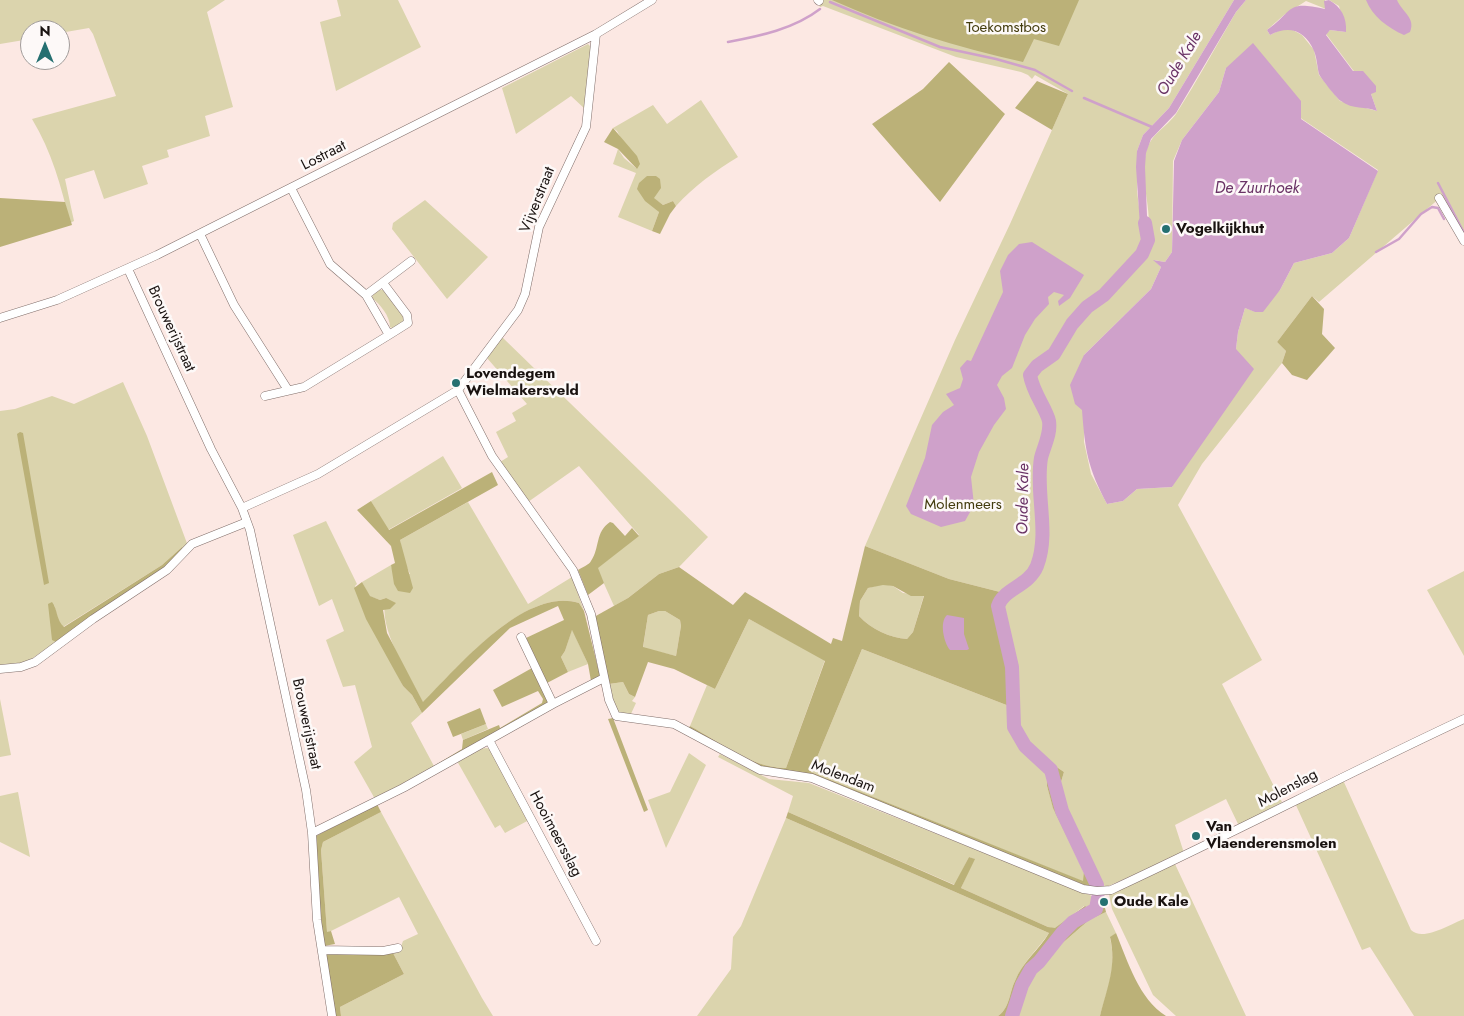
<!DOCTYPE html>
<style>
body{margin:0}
#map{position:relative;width:1464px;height:1016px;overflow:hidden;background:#fce8e3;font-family:Jost,sans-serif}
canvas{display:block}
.north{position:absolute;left:20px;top:20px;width:50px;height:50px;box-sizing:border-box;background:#fdf9f8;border:1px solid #a29d9b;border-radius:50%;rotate:0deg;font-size:14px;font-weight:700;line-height:20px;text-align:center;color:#191210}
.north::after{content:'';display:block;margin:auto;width:18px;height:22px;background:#257071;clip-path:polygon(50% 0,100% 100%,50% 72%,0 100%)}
</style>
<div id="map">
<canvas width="1464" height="1016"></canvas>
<div class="north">N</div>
</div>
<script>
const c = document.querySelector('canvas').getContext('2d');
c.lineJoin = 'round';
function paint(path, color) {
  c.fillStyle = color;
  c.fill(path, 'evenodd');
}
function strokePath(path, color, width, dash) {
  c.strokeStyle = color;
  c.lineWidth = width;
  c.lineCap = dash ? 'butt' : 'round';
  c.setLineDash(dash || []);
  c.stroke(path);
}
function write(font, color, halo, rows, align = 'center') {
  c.font = font + ' Jost,sans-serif';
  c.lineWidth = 5;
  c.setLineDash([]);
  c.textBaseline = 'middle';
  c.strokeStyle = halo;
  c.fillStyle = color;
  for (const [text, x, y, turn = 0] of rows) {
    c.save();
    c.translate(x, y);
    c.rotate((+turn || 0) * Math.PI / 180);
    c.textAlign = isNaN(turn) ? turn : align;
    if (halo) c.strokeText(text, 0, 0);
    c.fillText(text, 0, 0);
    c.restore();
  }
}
paint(new Path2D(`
 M0 0H225L207 12 233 107 205 116 210 136 167 150 169 157 142 166 148 184 104 199 94 170 65 179 74 221 70 223C61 186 52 152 32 119L116 96 93 34 89 28 60 33V30H30V39L0 44Z
 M337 0H398L421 47 336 91 320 22 341 16Z
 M823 0H1234L1169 108 1143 135 1137 151V191L1139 207 1148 239C1153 210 1139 180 1146 152 1151 133 1166 128 1176 114 1197 81 1216 46 1236 12L1246 0H1325L1326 9 1306 1 1284 15 1267 30 1270 35 1282 29 1289 28 1302 35 1314 50 1319 75 1340 101 1377 111 1371 94 1326 34 1330 30 1346 32 1339 6 1329 0H1464V237L1441 197 1319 302 1312 296 1277 342 1286 351 1282 363 1202 464 1178 505 1262 660 1222 684 1282 802 1239 826 1226 799 1175 825 1184 853 1106 887 1102 884 1066 810 1058 783 1061 782 1064 772 1033 751 1019 732 1017 679 1002 606C1009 595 1023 592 1031 581 1055 550 1043 497 1044 460L1037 459C1037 485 1045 563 1024 580 1018 585 1008 588 1000 592L949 579 865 546 955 340 1010 224 1068 94 1035 75 1032 79 1028 75 1021 72 956 57 823 6 820 7 818 3ZM1226 68 1378 170 1349 238 1332 253 1294 263 1280 290 1256 312 1245 308 1238 332 1236 349 1172 487 1137 489 1123 501 1107 504 1091 474 1084 442V355L1151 289 1161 267 1154 260 1165 262 1172 252 1173 161 1182 140 1219 92Z
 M588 44 591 47 585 109 571 96 516 134 502 88Z
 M701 100 738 157C715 171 694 186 676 206L673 201 663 205 653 198 658 191 639 183 659 212 652 231 618 217 636 173 613 164 618 149 624 158 637 169 617 131 613 128 653 105 667 124Z
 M425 200 488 257 447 299 392 229 393 223Z
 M379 290H383L405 317V322L394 329 390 327C390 316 380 304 372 298L373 294Z
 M502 337 708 537 679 567 659 574 628 598 614 606 597 568 639 535 579 466 528 502 500 462 508 457 496 432 516 421 512 413 527 404 487 358Z
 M123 382 147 436 188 546 184 549 182 547 162 565 63 627 59 623 54 605 56 642 27 662 0 666V411L15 409 52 396 74 404Z
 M443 456 462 488 388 530 371 501Z
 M468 502 528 604 572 577 584 611 579 603C525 586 457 668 423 703 409 673 377 629 386 598L380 600 369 596 362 582 391 565 392 568 410 574 403 559 400 540Z
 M326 521 357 584 355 586 403 686 412 695 422 713 411 723 435 768 375 799 354 762 372 747 355 685 343 687 326 640 344 631 332 599 319 606 293 535Z
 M1464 571V656L1427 590Z
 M883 584 893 586 903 593 924 595 913 632 907 639C890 638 871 629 859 616L860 601 868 588Z
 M659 611H665L680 620 681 626 676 656 643 648 648 615Z
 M749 619 825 660 786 768C751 768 720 742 690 726L707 685 715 689Z
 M572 629 588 664 568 672 561 657 565 651Z
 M862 649 1009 706 1010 726 1047 771V786L1053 807 1084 873V882L811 772Z
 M623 682 629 694 635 697 632 701 636 703 630 716C612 715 612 699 609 684Z
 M0 699 11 755 0 757Z
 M486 724 488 729 463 740 461 734Z
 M487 748 492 750 529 820 505 833 500 825 495 828 457 761 479 749Z
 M689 753 706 765 666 848 648 800 670 792Z
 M720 754 769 779 809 783 1092 896 1091 906 1089 909 1084 906 1055 929 1048 927 961 888 974 859 969 857 955 885 788 812 793 796 718 757Z
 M1343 780 1411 930C1423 942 1450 924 1464 919V1016H1414L1370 947 1362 950 1295 803Z
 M18 792 30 857 0 842V796Z
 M381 812 482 998 493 1016H341L340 1007 404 974 393 953 399 952 403 941 418 934 399 897 327 933 321 850 323 842Z
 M786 818 1049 933C1038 949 1022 963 1015 981 1009 993 1010 1008 998 1016H697L731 969 733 937 741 926Z
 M1175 864 1246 1016H1176L1153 995 1112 909 1109 894Z
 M1106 912 1116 933 1110 938C1117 967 1108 988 1100 1016H1016L1029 976 1042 964 1054 947H1058L1089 920Z`), '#dbd4ad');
paint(new Path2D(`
 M832 0H1079L1059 46 1034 39 1023 62C957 47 894 28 832 0Z
 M949 62 1005 114 940 202 872 124 923 89Z
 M1037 81 1068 94 1052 130 1015 108Z
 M613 128 637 156 640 164 637 169 618 149 604 142Z
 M647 176H656L660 179 661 188 654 198 663 205 673 201 676 206 670 214 660 234 652 231 659 212 645 201 637 189 639 183Z
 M0 198 65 202 72 225 0 247Z
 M1312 296 1324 309 1322 334 1335 348 1307 380 1292 375 1282 363 1286 351 1277 342Z
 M20 432 23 433 49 583 44 585 19 446 17 434Z
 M492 472 498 485 400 540 413 588 410 593 398 591 394 584 391 565 395 563 391 546 357 510 371 501 389 530Z
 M610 522 613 523 625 536 632 528 639 536 598 568 604 583 588 595 578 570C582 567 589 565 591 561 600 548 595 532 610 522Z
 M865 546 949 579 1000 592 1017 679 1019 732 1033 751 1064 772 1061 782 1053 786 1063 821 1088 870 1092 888 816 778 762 768 688 729 690 726C720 742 751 768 786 768L825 661 749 619 715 689 674 669 648 662 635 697 629 694 623 682 609 684 594 617 628 598 659 574 679 567 733 605 745 592 831 644 833 638 842 641ZM883 585 893 586 911 596H924L913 632 907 639C890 638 871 629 859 616L860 601 868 588ZM659 611H665L680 620 681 626 676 656 643 647 648 615ZM862 649 1009 706C1011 746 1018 745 1047 771V786L1053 808 1084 872 1083 881 811 772Z
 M182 547 184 549 173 564 56 642 52 640 48 604 52 602C58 610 56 620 64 627L162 565Z
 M362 582 370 596 380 600 386 598 396 603 390 609 383 610 387 633 423 702C458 667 525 586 579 603L584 611 600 676 591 681 588 664 572 630 565 651 561 657 568 672 547 683 526 638 564 620 558 606 510 628 422 713 412 695 403 686 366 619 354 588Z
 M532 668 547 700V705L435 768 434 766 462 749 463 740 499 725 500 728 542 703 543 699 538 691 502 707 493 690Z
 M480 708 486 724 453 737 447 722Z
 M613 718 648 810 644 812 608 719Z
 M377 804 381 812 323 842 321 850 327 932 331 931 335 944 324 946 315 859 316 836Z
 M788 812 954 885 969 857 975 859 961 888 1048 927 1055 928 1085 906 1089 909 1059 930 1037 960 1029 967 1019 983 1013 1009 1007 1016H998C1010 1008 1009 993 1015 981 1022 962 1039 950 1049 933L786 818Z
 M1099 905 1105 908 1106 912 1089 920 1058 947H1054L1074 925Z
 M1116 933C1128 962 1139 999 1166 1016H1100C1107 988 1117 966 1110 937Z
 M328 952 393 953 404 974 340 1007 341 1016H335L326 956Z`), '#bbb178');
paint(new Path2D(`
 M1234 0H1246L1236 12 1176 113 1151 139 1146 153 1145 167 1148 240 1140 226 1136 167 1137 151 1143 135 1169 108Z
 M1329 0C1341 7 1347 17 1346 32L1330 30 1326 35 1353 71H1363L1376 86V92L1371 94 1377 111C1365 106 1353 110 1341 101 1337 99 1320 77 1319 74 1317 66 1317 58 1314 51 1305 30 1289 25 1270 35L1267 30C1295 10 1285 0 1325 9L1324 1Z
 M1366 0H1397C1402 12 1416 18 1410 32L1404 35C1388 28 1372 16 1366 0Z
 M1253 43 1301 101V119L1378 171 1349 238 1332 253 1294 263 1280 290 1263 312H1255L1245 308 1238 332 1236 349 1254 369 1172 487 1137 489 1123 501 1107 504C1088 468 1085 451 1082 410L1075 404 1070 385 1084 355 1151 289 1161 267 1153 260 1165 262 1172 252 1174 161 1182 140 1219 92 1226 68Z
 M1032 242 1084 275 1070 298 1059 306 1058 301 1064 295 1054 292 1048 297 1049 304 1035 319 1025 335 1012 368 1002 376 997 385 1004 398 1006 409 994 425 979 452 971 477 974 505 965 521 941 527 911 514 906 506 925 458 932 425 943 412 954 405 946 394 960 388 963 379 960 368 967 360 971 361 1003 292 1000 271 1008 255 1019 244Z
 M947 615 964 618V634L969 649 967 650H950C944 643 939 622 947 615Z`), '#cfa1ca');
strokePath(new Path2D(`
 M830 2 940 47 996 59 1035 70 1072 91
 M728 42C760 36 794 29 820 9
 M1084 98 1152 127
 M1438 183 1464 233
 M1376 252 1399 239 1421 214 1432 207 1438 208 1444 219`), '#cfa1ca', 2.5);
strokePath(new Path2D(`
 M1097 885 1062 811 1051 770 1025 746 1014 727 1012 667 998 606C1003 589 1029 586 1037 566 1050 532 1035 493 1041 458 1044 446 1051 434 1049 421 1046 408 1033 393 1030 375L1037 366 1054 354 1072 324 1087 307 1104 295 1142 254 1148 240 1145 223
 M1012 1016 1022 985 1031 969 1039 962 1062 933 1073 922 1096 909 1098 898`), '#cfa1ca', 14);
const minor = new Path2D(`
 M818 0 819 1
 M1439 198 1464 241
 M200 234 234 305 288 390
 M128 269 211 449 242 508 250 530 306 790 312 833 317 920 332 1016
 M383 283 407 315 408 323 389 335
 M366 295 411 261
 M0 318 57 300 157 255 596 34 652 0
 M458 390 492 456 573 570 591 614 609 700 616 716 674 724 760 770 812 778 1083 889 1097 891 1111 890C1230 835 1346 774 1464 719
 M265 396 304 387 389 335 366 295 330 264 291 188
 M242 508 318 474 458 390 518 310 525 294 539 227 586 127 596 34
 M521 637 553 704
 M0 669 21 667 35 662 93 619 167 570 192 544 247 522
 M489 740 596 941
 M312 833 403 788 553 704 604 678
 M322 950 383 951 398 948`);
strokePath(minor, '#806e6a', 9);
strokePath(minor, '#fff', 8);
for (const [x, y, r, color] of [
 [1166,229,5,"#257071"],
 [456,383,5,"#257071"],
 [1196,836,5,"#257071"],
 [1104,902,5,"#257071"]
]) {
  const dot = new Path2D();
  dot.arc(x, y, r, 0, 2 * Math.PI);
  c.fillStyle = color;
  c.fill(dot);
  strokePath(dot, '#fdf9f8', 2);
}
write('15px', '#433c0e', '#fdf9f8', [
 ["Toekomstbos",1006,28],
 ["Molenmeers",963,505]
]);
write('15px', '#191210', '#fdf9f8', [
 ["Lostraat",324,156,-27],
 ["Vijverstraat",538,200,-68],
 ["Brouwerijstraat",171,329,65],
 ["Brouwerijstraat",306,724,78],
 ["Molendam",843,777,21],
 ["Molenslag",1288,789,-28],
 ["Hooimeersslag",555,834,62]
]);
write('bold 15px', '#191210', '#fdf9f8', [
 ["Vogelkijkhut",1176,229],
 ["Lovendegem",466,374],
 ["Wielmakersveld",466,391],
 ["Van",1206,827],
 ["Vlaenderensmolen",1206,844],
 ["Oude Kale",1114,902]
], 'left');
write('italic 16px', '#6a3366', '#fdf9f8', [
 ["Oude Kale",1180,64,-59],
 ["De Zuurhoek",1257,189],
 ["Oude Kale",1024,499,-89]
]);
</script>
